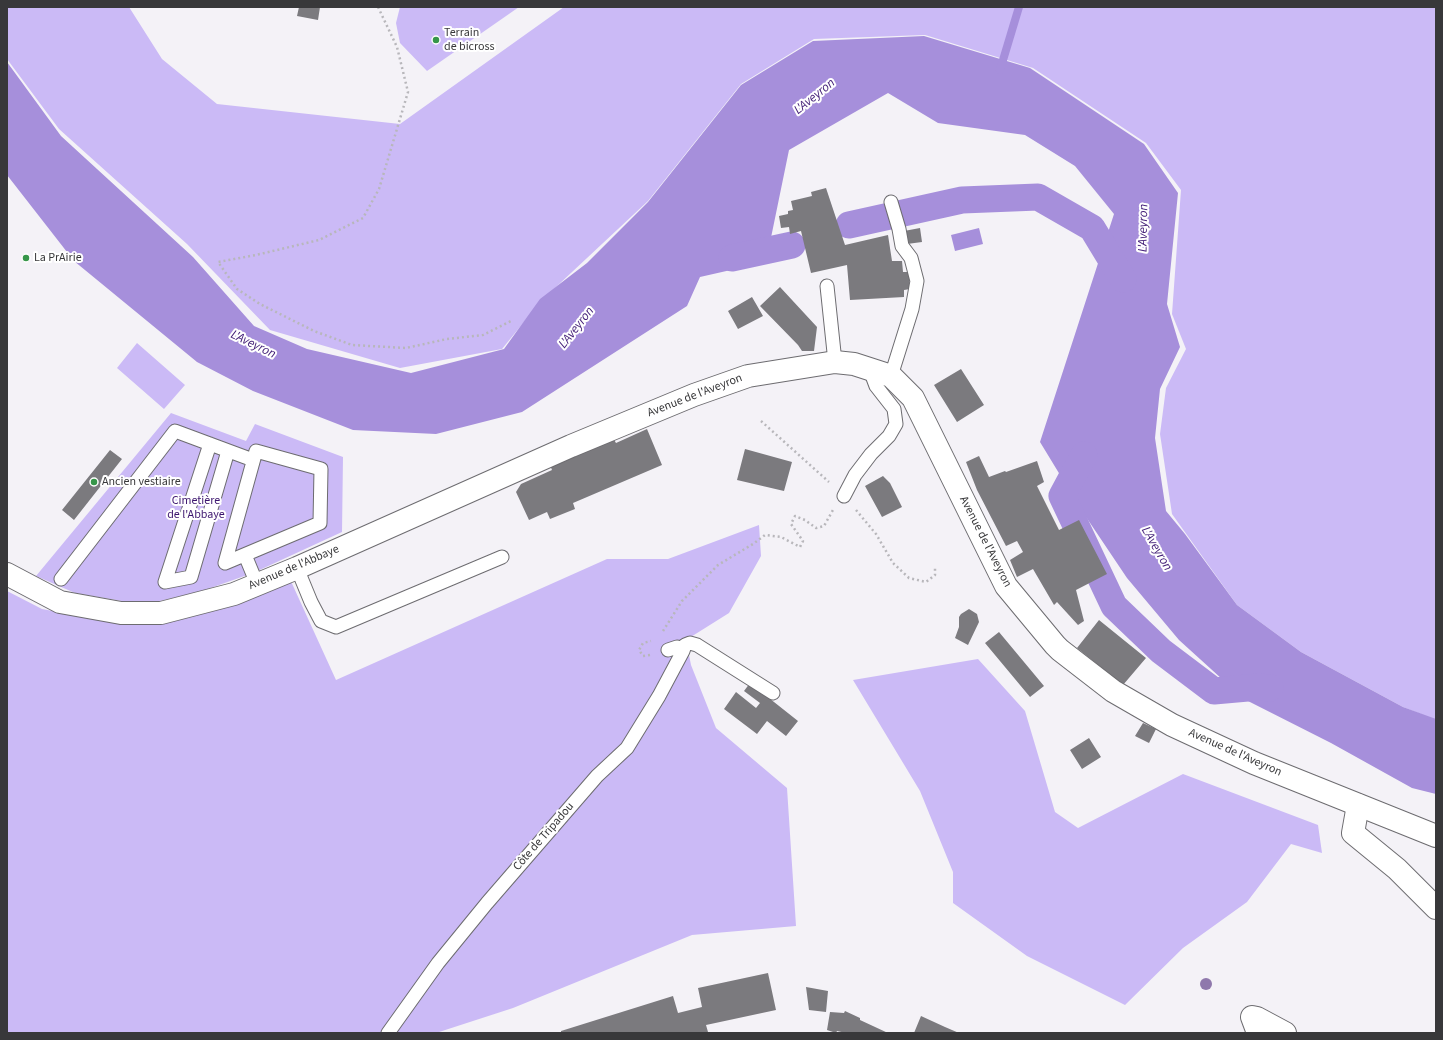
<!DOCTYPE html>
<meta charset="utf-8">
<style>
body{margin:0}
#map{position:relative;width:1443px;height:1040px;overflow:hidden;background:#f4f2f7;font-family:"Source Sans 3",sans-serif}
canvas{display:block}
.frame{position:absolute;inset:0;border:8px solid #38383a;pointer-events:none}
</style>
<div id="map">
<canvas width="1443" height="1040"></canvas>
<div class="frame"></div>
</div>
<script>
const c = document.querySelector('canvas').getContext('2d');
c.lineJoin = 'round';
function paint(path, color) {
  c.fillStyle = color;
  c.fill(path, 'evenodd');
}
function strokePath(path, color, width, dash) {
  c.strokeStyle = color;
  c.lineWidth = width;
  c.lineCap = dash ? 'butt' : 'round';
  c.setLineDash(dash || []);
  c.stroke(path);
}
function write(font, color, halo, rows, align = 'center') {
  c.font = font + ' "Source Sans 3",sans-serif';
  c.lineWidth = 4;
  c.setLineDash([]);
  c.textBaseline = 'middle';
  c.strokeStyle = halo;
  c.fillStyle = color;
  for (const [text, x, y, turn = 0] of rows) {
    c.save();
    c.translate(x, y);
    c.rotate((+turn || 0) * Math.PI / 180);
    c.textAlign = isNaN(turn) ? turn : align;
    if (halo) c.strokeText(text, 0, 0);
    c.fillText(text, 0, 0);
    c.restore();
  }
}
paint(new Path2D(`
 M7 7H129L162 59 217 104 400 124 564 7H1436V720L1403 707 1301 652 1237 605 1172 514 1160 434 1166 388 1186 349 1172 314 1181 190 1146 143 1033 68 925 35 814 39 741 84 648 201 541 301 502 349 400 368 270 330 187 244 59 129 7 59Z
 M400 7H519L427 71 400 43 396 23Z
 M137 343 185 385 164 409 117 368Z
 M171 413 246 441 255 424 343 457 342 532 253 573 202 591 160 601H122L75 593 36 576Z
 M759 525 761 556 729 613 686 640 691 665 716 728 787 788 796 926 692 935 513 1008 436 1033H7V591L42 609 117 623 289 577 336 680 607 559H668Z
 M978 659 1025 711 1055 812 1078 828 1183 774 1318 825 1322 853 1291 844 1247 902 1183 948 1125 1005 1027 956 953 903V872L920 791 853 680Z`), '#cbbaf6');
paint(new Path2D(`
 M924 36 1030 68 1144 144 1178 193 1167 304 1180 347 1160 389 1155 438 1166 511 1185 534 1237 605 1301 652 1403 707 1436 719V794L1412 788 1331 743 1244 699 1179 640 1127 578 1082 511 1040 442 1114 214 1075 166 1025 135 938 123 888 93 789 150 766 262 700 277 687 306 522 412 436 434 353 430 253 391 197 362 74 261 7 175V62L61 136 193 257 254 326 307 349 411 373 504 349 540 299 587 263 648 202 741 85 813 41Z
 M979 228 983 244 955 251 951 235Z`), '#a68fdb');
strokePath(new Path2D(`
 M1000 70 1019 7`), '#a68fdb', 8);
strokePath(new Path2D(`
 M849 225 962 200 1038 197 1092 228 1123 279
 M732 258 792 245
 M1084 455 1062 496 1114 606 1161 651 1214 691 1259 687 1270 688`), '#a68fdb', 27);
paint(new Path2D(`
 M299 7H320L318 20 297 16Z
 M826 188 845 245 888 235 892 261H902L903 272H909L910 289 904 290V297L850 300 847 265 811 273 801 231 790 234 789 227 781 228 779 216 788 214V211L793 210 791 201 812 196 811 192Z
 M920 228 922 242 907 244 904 231Z
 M780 287 817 327 814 351H802L798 345 760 306Z
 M752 297 763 316 738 329 728 311Z
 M961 369 984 405 957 422 934 385Z
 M647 429 662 465 573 503 575 509 550 519 547 512 529 520 516 492 521 484 552 470 550 465 613 438 616 443Z
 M745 449 792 462 784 491 737 480Z
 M110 450 122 459 74 520 62 510Z
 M979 456 989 477 1005 471 1006 472 1037 461 1044 482 1037 486 1059 530 1079 520 1107 574 1076 590 1084 621 1078 625 1057 602 1054 605 1033 569 1017 577 1010 560 1023 552 1017 541 1006 546 977 490 966 462Z
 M883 476 890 483 902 507 882 517 865 486Z
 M969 609 977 614 979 622 968 645 955 638 959 627V617L961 614Z
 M1099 620 1146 658 1123 685 1077 648Z
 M999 632 1044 686 1030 697 985 643Z
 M750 683 798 721 786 736 767 721 757 734 724 709 736 692 756 708 760 703 744 691Z
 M1143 723 1156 729 1149 743 1135 736Z
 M1089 738 1101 757 1082 769 1070 750Z
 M768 973 776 1010 706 1025 708 1032 706 1033H561V1031L673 996 678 1013 702 1007 698 988Z
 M806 987 828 991 826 1012 809 1010Z
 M845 1011 860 1018V1020L888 1033H846L837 1031 836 1033 827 1030 830 1012 844 1013Z
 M921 1016 945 1027 959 1033H914Z`), '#7b7a7e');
const lane = new Path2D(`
 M891 202 899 229 902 246 911 258 917 281 912 309 891 376
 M827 286 835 362
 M210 444 165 582 191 577 228 451
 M256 451 321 469 320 523 225 563Z
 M844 496 855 475 871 454 889 436 896 424 894 409 876 386 870 370
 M245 555 257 584
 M297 568 311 602 321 621 336 627 502 557
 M61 579 175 431 253 460
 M683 651 685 645 690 643 697 645 773 693
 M388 1033 438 963 487 903 597 776 627 748 659 696 683 651 677 647 668 650`);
const street = new Path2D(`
 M1358 805 1353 833 1397 869 1436 908
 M1258 1033 1252 1017 1257 1018 1285 1033`);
const secondary = new Path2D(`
 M7 574 60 602 121 613H161L234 594 297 568 571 446 694 395 748 376 835 362 854 364 891 376 913 398 1006 586 1055 645 1060 650 1113 691 1172 725 1254 763 1436 836`);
strokePath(lane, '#6d6c70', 15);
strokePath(street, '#6d6c70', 24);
strokePath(secondary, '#6d6c70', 24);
strokePath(new Path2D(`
 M378 7 397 47 408 92 379 189 363 218 319 240 256 255 218 262 237 289 260 304 314 331 352 345 406 348 447 339 483 335 513 320
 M761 421 829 482
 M856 510 876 534 893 563 909 578 926 582 935 575V566
 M663 631 682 601 718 565 753 544 765 535 781 537 800 547 803 541 791 524 795 516 805 520 816 528 824 526 833 510
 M650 655 643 656 639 650 643 643 651 641`), '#b8b7bb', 2.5, [2, 3]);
strokePath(lane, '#fff', 13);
strokePath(street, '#fff', 22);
strokePath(secondary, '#fff', 22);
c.fillStyle = '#8f78ac';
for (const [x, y] of [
 [1206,984]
]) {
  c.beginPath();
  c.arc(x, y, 6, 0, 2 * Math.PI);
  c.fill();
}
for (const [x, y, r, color] of [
 [436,40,4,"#369649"],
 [26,258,4,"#369649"],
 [94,482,4,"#369649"]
]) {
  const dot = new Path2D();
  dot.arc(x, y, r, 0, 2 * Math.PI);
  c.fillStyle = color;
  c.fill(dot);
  strokePath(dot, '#fff', 1.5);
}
write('12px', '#38383a', '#fff', [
 ["Terrain",444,33],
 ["de bicross",444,47],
 ["La PrAirie",34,258],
 ["Ancien vestiaire",102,482]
], 'left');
write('12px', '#38383a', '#fff', [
 ["Avenue de l'Aveyron",695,396,-21],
 ["Avenue de l'Aveyron",985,542,63],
 ["Avenue de l'Abbaye",294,568,-23],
 ["Avenue de l'Aveyron",1235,753,24],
 ["Côte de Tripadou",544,837,-49]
]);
write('12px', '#3c156e', '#fff', [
 ["Cimetière",196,501],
 ["de l'Abbaye",196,515]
]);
write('italic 13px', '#442078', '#fff', [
 ["L'Aveyron",815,97,-39],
 ["L'Aveyron",1144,228,-89],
 ["L'Aveyron",577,328,-52],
 ["L'Aveyron",253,345,26],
 ["L'Aveyron",1156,549,60]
]);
</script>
